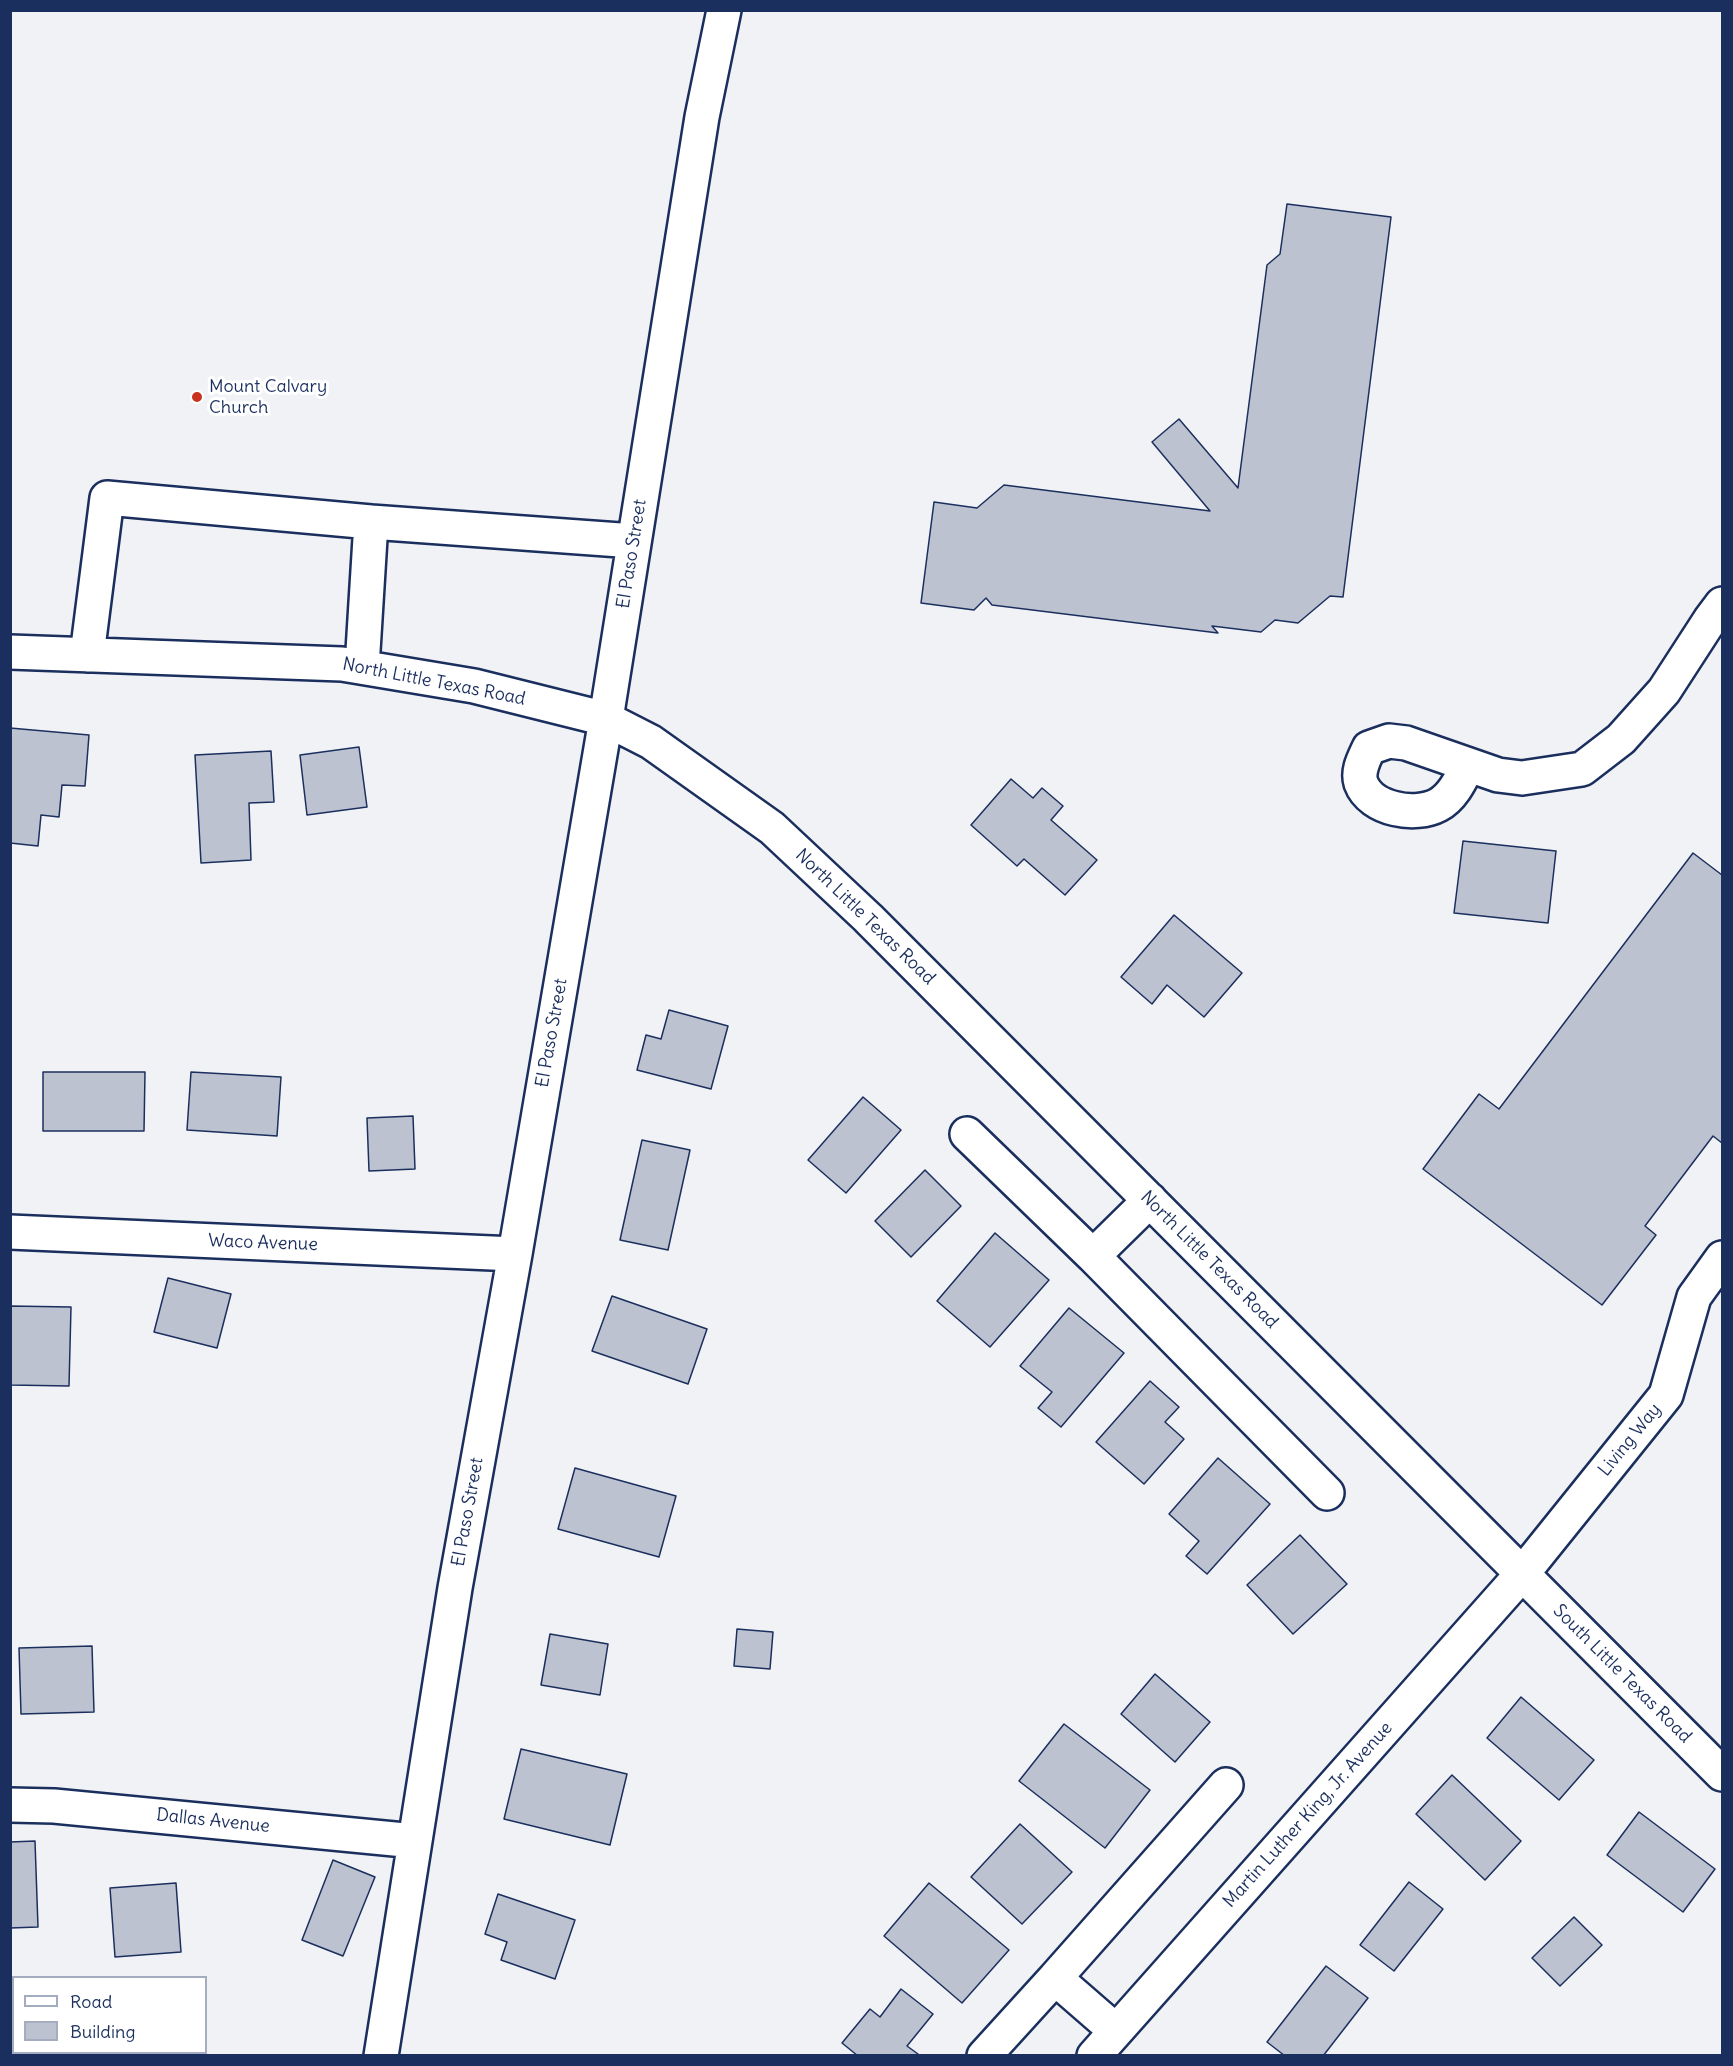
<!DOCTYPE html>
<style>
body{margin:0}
#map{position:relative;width:1733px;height:2066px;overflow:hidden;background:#f1f2f5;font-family:Delius,sans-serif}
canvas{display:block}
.frame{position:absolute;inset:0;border:12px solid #1b2f5e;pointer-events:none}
.legend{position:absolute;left:12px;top:1976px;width:195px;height:78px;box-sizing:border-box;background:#fff;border:2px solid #a4acbf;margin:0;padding:8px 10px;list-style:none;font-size:18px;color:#1b2f5e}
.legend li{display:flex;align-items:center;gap:12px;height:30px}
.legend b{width:30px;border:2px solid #a4acbf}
</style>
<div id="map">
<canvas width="1733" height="2066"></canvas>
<div class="frame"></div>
<ul class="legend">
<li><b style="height:8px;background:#fff"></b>Road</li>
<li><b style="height:16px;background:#bcc2d0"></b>Building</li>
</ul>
</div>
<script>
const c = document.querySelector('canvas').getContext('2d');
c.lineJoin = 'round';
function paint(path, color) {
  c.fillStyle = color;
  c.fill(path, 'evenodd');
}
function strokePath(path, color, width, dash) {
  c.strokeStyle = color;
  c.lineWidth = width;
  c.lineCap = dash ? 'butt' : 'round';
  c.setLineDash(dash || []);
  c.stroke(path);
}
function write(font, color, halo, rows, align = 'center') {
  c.font = font + ' Delius,sans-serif';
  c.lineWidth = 6;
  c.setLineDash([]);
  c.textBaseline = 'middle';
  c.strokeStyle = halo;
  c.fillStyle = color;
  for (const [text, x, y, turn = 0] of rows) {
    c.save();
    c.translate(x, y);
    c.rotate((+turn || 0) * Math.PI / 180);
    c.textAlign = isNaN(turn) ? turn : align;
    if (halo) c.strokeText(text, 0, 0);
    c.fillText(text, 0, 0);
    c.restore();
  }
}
const building = new Path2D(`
 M1287 204 1391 217 1343 597 1330 596 1298 623 1275 620 1261 632 1212 626 1218 633 992 605 986 598 974 610 921 603 934 502 977 508 1004 485 1210 511 1152 442 1179 419 1238 488 1267 265 1280 254Z
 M10 728 89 735 85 786 62 785 59 817 41 815 38 846 10 843Z
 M359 747 367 807 307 815 300 755Z
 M271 751 274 802 249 803 251 860 201 863 195 755Z
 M1011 779 1033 798 1042 788 1063 806 1051 820 1097 860 1065 895 1024 859 1017 866 971 825Z
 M1463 841 1556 851 1548 923 1454 913Z
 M1693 853 1722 875V1143L1713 1136 1645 1226 1656 1235 1602 1305 1423 1169 1479 1094 1499 1109Z
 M1174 915 1242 973 1204 1017 1167 985 1152 1004 1121 977Z
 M669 1010 728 1026 711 1089 637 1070 646 1035 661 1039Z
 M43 1072H145L144 1131H43Z
 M191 1072 281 1077 277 1136 187 1130Z
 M863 1097 901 1130 846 1193 808 1160Z
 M413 1116 415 1169 369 1171 367 1118Z
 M642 1140 690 1150 668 1250 620 1240Z
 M925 1170 961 1206 911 1257 875 1221Z
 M995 1233 1049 1280 990 1347 937 1301Z
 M168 1278 231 1294 217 1348 154 1332Z
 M612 1296 707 1329 688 1384 592 1351Z
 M10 1306 71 1307 69 1386 10 1385Z
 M1069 1308 1124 1353 1061 1427 1038 1408 1052 1392 1020 1366Z
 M1150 1381 1179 1407 1165 1422 1184 1439 1144 1484 1096 1442Z
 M1218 1458 1270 1504 1207 1574 1186 1556 1199 1541 1169 1514Z
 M575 1468 676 1496 659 1557 558 1529Z
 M1300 1535 1347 1584 1293 1634 1247 1585Z
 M737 1629 773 1632 770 1669 734 1666Z
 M550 1634 608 1644 600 1695 541 1685Z
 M92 1646 94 1712 21 1714 19 1648Z
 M1155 1674 1210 1722 1175 1762 1121 1714Z
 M1521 1697 1594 1760 1559 1800 1487 1738Z
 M1064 1724 1150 1790 1105 1848 1019 1781Z
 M521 1749 627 1774 610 1845 504 1819Z
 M1452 1775 1521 1841 1485 1880 1416 1814Z
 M1639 1812 1715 1869 1683 1912 1607 1855Z
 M1020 1824 1072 1872 1022 1924 971 1877Z
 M35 1841 38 1927 10 1928V1842Z
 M333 1860 375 1877 343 1956 302 1940Z
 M1409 1882 1443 1909 1394 1971 1360 1945Z
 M176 1883 181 1952 115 1957 110 1888Z
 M929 1883 1009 1950 962 2003 884 1936Z
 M498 1894 575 1920 555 1979 501 1960 507 1942 485 1934Z
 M1574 1917 1602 1945 1560 1986 1532 1958Z
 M1326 1966 1368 1998 1323 2056H1285L1267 2042Z
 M901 1989 933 2014 907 2046 918 2054 916 2056H858L842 2043 870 2009 880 2017Z`);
paint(building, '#bcc2d0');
strokePath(building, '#1b2f5e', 1.5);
const minor = new Path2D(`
 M371 522 634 541
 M10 652 342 664 474 686 606 719 651 742 772 828 868 918 1722 1774
 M87 655 107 498 371 522 362 667
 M1468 765C1461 779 1453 797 1438 805 1416 817 1371 810 1361 783 1357 771 1364 759 1369 748L1389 741 1406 743 1498 775 1522 778 1582 769 1621 739 1664 691 1710 620 1722 604
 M967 1134 1093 1256
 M1150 1200 1093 1256 1327 1493
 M10 1232 515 1254
 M10 1805 54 1806 415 1841
 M1116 2031 1055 1978 1226 1785
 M381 2056 455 1588 515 1254 606 719 702 117 724 10
 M984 2056 1055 1978
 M1094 2056 1522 1574 1666 1395 1694 1297 1722 1258`);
strokePath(minor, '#1b2f5e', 38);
strokePath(minor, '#fff', 33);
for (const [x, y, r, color] of [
 [197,397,6,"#c8321e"]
]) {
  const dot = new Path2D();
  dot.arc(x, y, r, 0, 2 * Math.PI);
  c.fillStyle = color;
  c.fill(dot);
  strokePath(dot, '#fff', 2);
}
write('18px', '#1b2f5e', '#fff', [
 ["Mount Calvary",209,387],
 ["Church",209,408]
], 'left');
write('18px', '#1b2f5e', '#fff', [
 ["El Paso Street",632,554,-81],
 ["North Little Texas Road",434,682,11],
 ["North Little Texas Road",865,917,44],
 ["El Paso Street",552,1033,-80],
 ["Waco Avenue",263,1243,2],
 ["North Little Texas Road",1209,1260,45],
 ["Living Way",1630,1440,-51],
 ["El Paso Street",468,1512,-80],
 ["South Little Texas Road",1622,1674,45],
 ["Martin Luther King, Jr. Avenue",1308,1815,-48],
 ["Dallas Avenue",213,1821,6]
]);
</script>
